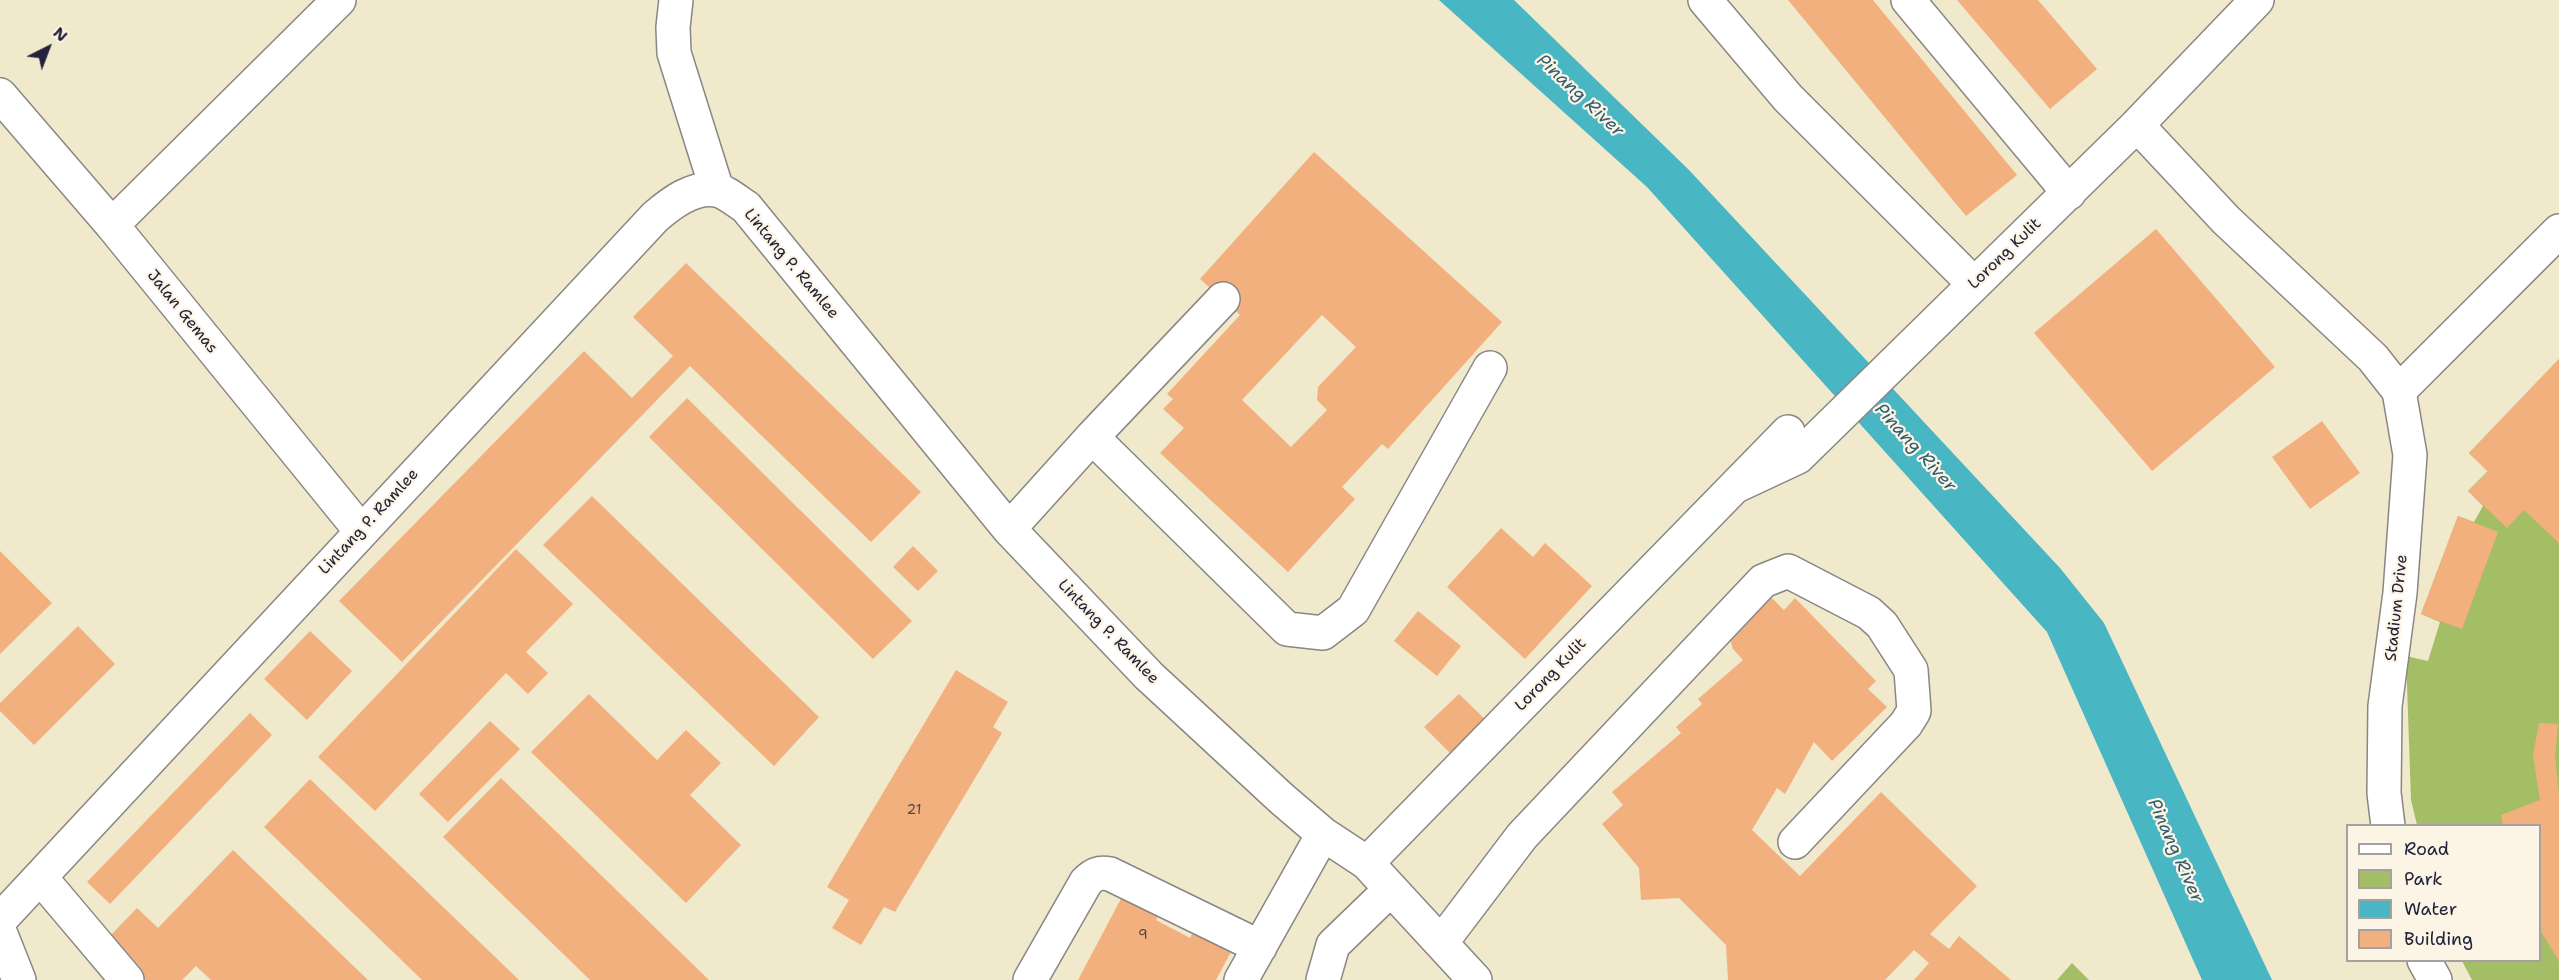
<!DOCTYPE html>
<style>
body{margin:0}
#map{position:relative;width:2559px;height:980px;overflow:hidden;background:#f0e9cc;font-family:"Shantell Sans",sans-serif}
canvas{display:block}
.legend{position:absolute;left:2346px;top:824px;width:195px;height:138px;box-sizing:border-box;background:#fcf5e5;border:2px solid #a5a1a1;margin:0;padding:8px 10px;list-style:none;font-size:18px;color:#22223b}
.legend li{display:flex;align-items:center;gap:12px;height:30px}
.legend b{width:30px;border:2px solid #a5a1a1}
.north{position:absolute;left:18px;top:18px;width:60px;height:60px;-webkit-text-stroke:4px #fcf5e5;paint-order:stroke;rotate:42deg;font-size:16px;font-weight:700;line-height:24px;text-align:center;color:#22223b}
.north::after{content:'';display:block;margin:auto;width:21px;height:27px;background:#22223b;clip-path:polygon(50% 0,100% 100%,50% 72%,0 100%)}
</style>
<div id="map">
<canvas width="2559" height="980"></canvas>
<ul class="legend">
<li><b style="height:8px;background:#fff"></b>Road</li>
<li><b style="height:16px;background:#a3be65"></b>Park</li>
<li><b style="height:16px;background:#48b6c3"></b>Water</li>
<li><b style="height:16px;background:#f2b07f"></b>Building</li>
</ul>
<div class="north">N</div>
</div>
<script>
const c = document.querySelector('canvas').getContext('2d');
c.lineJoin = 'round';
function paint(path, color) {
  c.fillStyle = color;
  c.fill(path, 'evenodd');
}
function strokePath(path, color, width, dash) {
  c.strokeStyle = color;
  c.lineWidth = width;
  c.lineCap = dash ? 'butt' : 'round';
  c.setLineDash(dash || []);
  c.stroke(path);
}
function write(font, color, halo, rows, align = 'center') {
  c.font = font + ' "Shantell Sans",sans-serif';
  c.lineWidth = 4.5;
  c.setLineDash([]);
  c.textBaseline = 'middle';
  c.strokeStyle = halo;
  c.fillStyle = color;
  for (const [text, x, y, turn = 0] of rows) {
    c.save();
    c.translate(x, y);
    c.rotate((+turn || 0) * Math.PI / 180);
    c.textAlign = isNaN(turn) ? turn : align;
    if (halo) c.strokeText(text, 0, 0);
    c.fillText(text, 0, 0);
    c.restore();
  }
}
paint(new Path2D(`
 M2559 359V980H2472L2462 961 2540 960V826L2417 825 2411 800 2406 656 2428 661 2440 622 2421 614 2458 516 2474 522 2483 506 2468 491 2488 471 2469 453Z
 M2072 963 2089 980H2057Z`), '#a3be65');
paint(new Path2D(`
 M1439 0H1514L1689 170 2060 568 2104 623 2272 980H2202L2047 632 1647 187Z`), '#48b6c3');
paint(new Path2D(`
 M1788 0H1873L2017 175 1966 216Z
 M1957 0H2038L2097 69 2050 109Z
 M1314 152 1502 322 1388 449 1382 444 1342 487 1355 499 1288 572 1160 453 1184 428 1163 409 1173 399 1167 394 1240 315 1200 279ZM1322 315 1356 347 1318 387 1317 400 1327 410 1291 447 1242 400Z
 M2156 229 2275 367 2152 471 2034 333Z
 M686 263 921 492 871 542 690 366 402 662 339 601 584 351 632 398 673 356 633 317Z
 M2559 359V543L2524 510 2507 528 2468 491 2488 472 2469 453Z
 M687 398 912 621 873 659 649 437Z
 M2322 421 2360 473 2310 509 2272 457Z
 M592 496 819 717 774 766 543 545Z
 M2458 516 2498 532 2462 629 2421 614Z
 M1501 528 1533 557 1545 543 1592 586 1525 659 1447 587Z
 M913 546 938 571 918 591 893 567Z
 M516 549 573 604 526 652 548 673 528 694 506 673 375 811 318 757Z
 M0 551 52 603 0 654Z
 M1770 596 1784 610 1795 598 1876 681 1868 689 1887 707 1832 761 1814 742 1785 794 1777 788 1752 830 1800 876 1881 792 1977 886 1930 934 1949 949 1959 936 2011 980H1914L1929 963 1914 950 1885 980H1728L1726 945 1679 898 1641 900 1639 868 1602 824 1623 805 1612 792 1681 733 1676 727 1702 704 1698 699 1743 660 1733 649 1729 636Z
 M1418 611 1461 646 1437 676 1394 641Z
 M78 626 115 664 34 745 0 711V703Z
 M310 631 352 671 307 720 264 679Z
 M956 670 1008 702 993 727 1002 733 895 912 884 907 861 945 832 928 849 900 827 887Z
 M589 694 657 760 686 730 721 763 690 795 741 845 686 903 531 752Z
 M1459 694 1489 723 1454 757 1424 727Z
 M250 713 272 735 110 904 87 882Z
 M490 721 520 749 448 822 419 794Z
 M2539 723 2558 724 2555 756 2559 795V961L2540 930V826H2503L2501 815 2540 800 2533 755Z
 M501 778 709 980H590L443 837Z
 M310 779 519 980H422L264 827Z
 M233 850 368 980H211L196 966 182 980H146L105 941 137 908 158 928Z
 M1124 893 1160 913 1156 920 1190 938 1193 932 1231 952 1216 980H1078Z`), '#f2b07f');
const minor = new Path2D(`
 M676 0 673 27 674 53 717 190
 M1705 0 1788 98 1974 284
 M1908 0 2069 193
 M0 95 112 225 361 531
 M2137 125 2226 220 2373 358 2399 391 2410 455 2400 593 2385 706 2384 793 2388 826
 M112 225 339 0
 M2399 391 2559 231
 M1092 437 1287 629 1323 633 1353 610 1490 368
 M1736 486 1798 457 2137 125 2257 0
 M1009 529 1092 437 1223 299
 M1367 863 1788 432
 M40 877 127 980
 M0 920 655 217C671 203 693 186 716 190 725 191 738 202 746 207L1009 529 1149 676 1282 799 1323 834 1367 863 1475 980
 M0 932 19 980
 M1441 943 1522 836 1763 581 1788 571 1869 613 1882 625 1911 670 1914 711 1906 724 1795 842
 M2424 960 2435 980
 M1030 980 1086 882C1094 874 1099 872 1110 874L1260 947
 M1241 980 1323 834
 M1323 980 1333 945 1391 889`);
strokePath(minor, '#898684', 36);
strokePath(minor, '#fff', 33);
write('14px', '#56464c', null, [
 ["21",914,810],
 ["9",1143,935]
]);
write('16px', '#22223b', '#fcf5e5', [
 ["Lorong Kulit",2005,254,-44],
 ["Lintang P. Ramlee",791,264,50],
 ["Jalan Gemas",182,312,51],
 ["Lintang P. Ramlee",369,522,-47],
 ["Stadium Drive",2397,608,-84],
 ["Lintang P. Ramlee",1108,632,46],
 ["Lorong Kulit",1551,675,-46]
]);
write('italic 18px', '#315d71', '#fcf5e5', [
 ["Pinang River",1580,96,43],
 ["Pinang River",1915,448,48],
 ["Pinang River",2175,851,66]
]);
</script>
